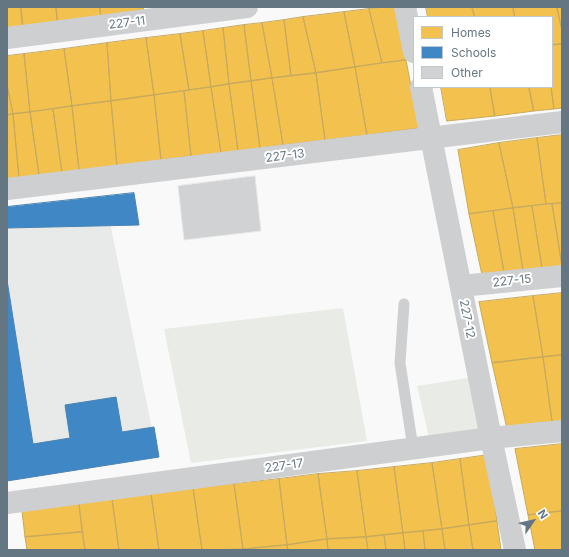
<!DOCTYPE html>
<style>
body{margin:0}
#map{position:relative;width:569px;height:557px;overflow:hidden;background:#f9f9f9;font-family:Inter,sans-serif}
canvas{display:block}
.frame{position:absolute;inset:0;border:8px solid #657683;pointer-events:none}
.legend{position:absolute;left:413px;top:16px;width:140px;height:72px;box-sizing:border-box;background:#fff;border:1px solid #c1c8cd;margin:0;padding:5px 7px;list-style:none;font-size:12px;color:#657683}
.legend li{display:flex;align-items:center;gap:8px;height:20px}
.legend b{width:20px;border:1px solid #c1c8cd}
.north{position:absolute;left:513px;top:501px;width:40px;height:40px;-webkit-text-stroke:3px #fff;paint-order:stroke;rotate:56deg;font-size:11px;font-weight:700;line-height:16px;text-align:center;color:#657683}
.north::after{content:'';display:block;margin:auto;width:14px;height:18px;background:#657683;clip-path:polygon(50% 0,100% 100%,50% 72%,0 100%)}
</style>
<div id="map">
<canvas width="569" height="557"></canvas>
<div class="frame"></div>
<ul class="legend">
<li><b style="height:11px;background:#f2c14e"></b>Homes</li>
<li><b style="height:11px;background:#3f88c5"></b>Schools</li>
<li><b style="height:11px;background:#d0d2d3"></b>Other</li>
</ul>
<div class="north">N</div>
</div>
<script>
const c = document.querySelector('canvas').getContext('2d');
c.lineJoin = 'round';
function paint(path, color) {
  c.fillStyle = color;
  c.fill(path, 'evenodd');
}
function strokePath(path, color, width, dash) {
  c.strokeStyle = color;
  c.lineWidth = width;
  c.lineCap = dash ? 'butt' : 'round';
  c.setLineDash(dash || []);
  c.stroke(path);
}
function write(font, color, halo, rows, align = 'center') {
  c.font = font + ' Inter,sans-serif';
  c.lineWidth = 4;
  c.setLineDash([]);
  c.textBaseline = 'middle';
  c.strokeStyle = halo;
  c.fillStyle = color;
  for (const [text, x, y, turn = 0] of rows) {
    c.save();
    c.translate(x, y);
    c.rotate((+turn || 0) * Math.PI / 180);
    c.textAlign = isNaN(turn) ? turn : align;
    if (halo) c.strokeText(text, 0, 0);
    c.fillText(text, 0, 0);
    c.restore();
  }
}
paint(new Path2D(`
 M108 213 158 458 13 475 7 436V226Z`), '#e8e9e9');
paint(new Path2D(`
 M343 308 367 441 191 463 164 329Z
 M468 378 479 429 430 441 417 386Z`), '#e8ebe6');
const homes = new Path2D(`
 M7 7H21L23 29 7 32Z
 M21 7H56L58 24 23 29Z
 M56 7H100L101 18 58 24Z
 M100 7H143L144 12 101 18Z
 M384 7H396L406 60 382 63 369 9Z
 M426 7H472L475 17H428Z
 M472 7H513L515 17H475Z
 M513 7H557L562 30V44L552 45V17H515Z
 M557 7H562V30Z
 M369 9 382 63 355 67 344 12Z
 M344 12 355 67 316 73 303 17Z
 M303 17 316 73 291 76 284 20Z
 M284 20 291 76 272 78 262 23Z
 M262 23 272 78 251 81 244 25Z
 M244 25 251 81 229 84 223 28Z
 M223 28 229 84 211 87 203 31Z
 M203 31 211 87 189 90 180 34Z
 M180 34 189 90 154 95 146 38Z
 M146 38 154 95 111 101 107 43Z
 M107 43 111 101 72 106 64 49Z
 M562 44V108L554 109 551 87H552V45Z
 M64 49 72 106 30 112 24 54Z
 M24 54 30 112 13 114 7 85V56Z
 M406 60 419 128 367 135 355 67Z
 M355 67 367 135 325 140 316 73Z
 M316 73 325 140 283 145 272 78Z
 M272 78 283 145 260 148 251 81Z
 M251 81 260 148 238 151 229 84Z
 M229 84 238 151 221 153 211 87Z
 M7 85 13 114 7 115Z
 M211 87 221 153 191 156 184 91Z
 M441 87H490L495 116 447 121Z
 M490 87H529L534 111 495 116Z
 M529 87H551L554 109 534 111Z
 M184 91 191 156 161 160 154 95Z
 M154 95 161 160 117 166 111 101Z
 M111 101 117 166 79 170 72 106Z
 M72 106 79 170 62 173 53 109Z
 M53 109 62 173 39 175 30 112Z
 M30 112 39 175 19 178 13 114Z
 M13 114 19 178 7 179V115Z
 M562 135V203L546 204 537 138Z
 M537 138 546 204 513 208 499 143Z
 M499 143 513 208 469 214 458 150Z
 M562 203V266L552 204Z
 M552 204 562 266 542 268 532 206Z
 M532 206 542 268 523 270 513 208Z
 M513 208 523 270 504 272 493 211Z
 M493 211 504 272 482 275 469 214Z
 M562 293V355L543 357 533 296Z
 M533 296 543 357 492 363 479 302Z
 M562 355V427L553 428 543 357Z
 M543 357 553 428 508 433 492 363Z
 M562 444V511L528 515 515 449Z
 M488 455 497 521 469 525 460 459Z
 M460 459 469 525 442 529 432 463Z
 M432 463 442 529 403 533 394 467Z
 M394 467 403 533 366 537 357 471Z
 M357 471 366 537 327 539 318 474Z
 M318 474 327 539 287 545 279 479Z
 M279 479 287 545 243 549 234 484Z
 M234 484 243 549 202 550 193 488Z
 M193 488 202 550H159L151 494Z
 M151 494 159 550H119L112 499Z
 M112 499 119 550H85L79 504Z
 M79 504 82 532 25 537 22 511Z
 M562 511V550H535L528 515Z
 M497 521 501 550H473L469 525Z
 M469 525 473 550H445L442 529Z
 M442 529 445 550H425L423 531Z
 M423 531 425 550H405L403 533Z
 M82 532 85 550H27L25 537Z
 M403 533 405 550H386L384 535Z
 M384 535 386 550H368L366 537Z
 M366 537 368 550H328L327 539Z
 M327 539 328 550H288L287 545Z
 M287 545 288 550 243 549 263 547Z`);
paint(homes, '#f2c14e');
strokePath(homes, '#c8aa5e', 1);
const schools = new Path2D(`
 M134 193 139 225 7 228V207Z
 M7 280 33 444 70 438 65 405 116 397 122 432 154 427 159 457 7 481Z`);
paint(schools, '#3f88c5');
strokePath(schools, '#4a83b1', 1);
const building = new Path2D(`
 M255 176 261 231 184 240 178 186Z`);
paint(building, '#d0d2d3');
strokePath(building, '#e8e8e8', 1);
strokePath(new Path2D(`
 M404 304 400 363 413 448`), '#cecfd0', 11);
strokePath(new Path2D(`
 M405 7 414 52
 M7 38 247 7
 M421 87 491 438 515 550
 M7 189 562 122
 M461 286 562 276
 M7 503 491 438 562 431`), '#cecfd0', 22);
write('12px', '#657683', '#fff', [
 ["227-11",127,23,-7],
 ["227-13",285,156,-7],
 ["227-15",512,281,-6],
 ["227-12",467,319,79],
 ["227-17",284,466,-8]
]);
</script>
